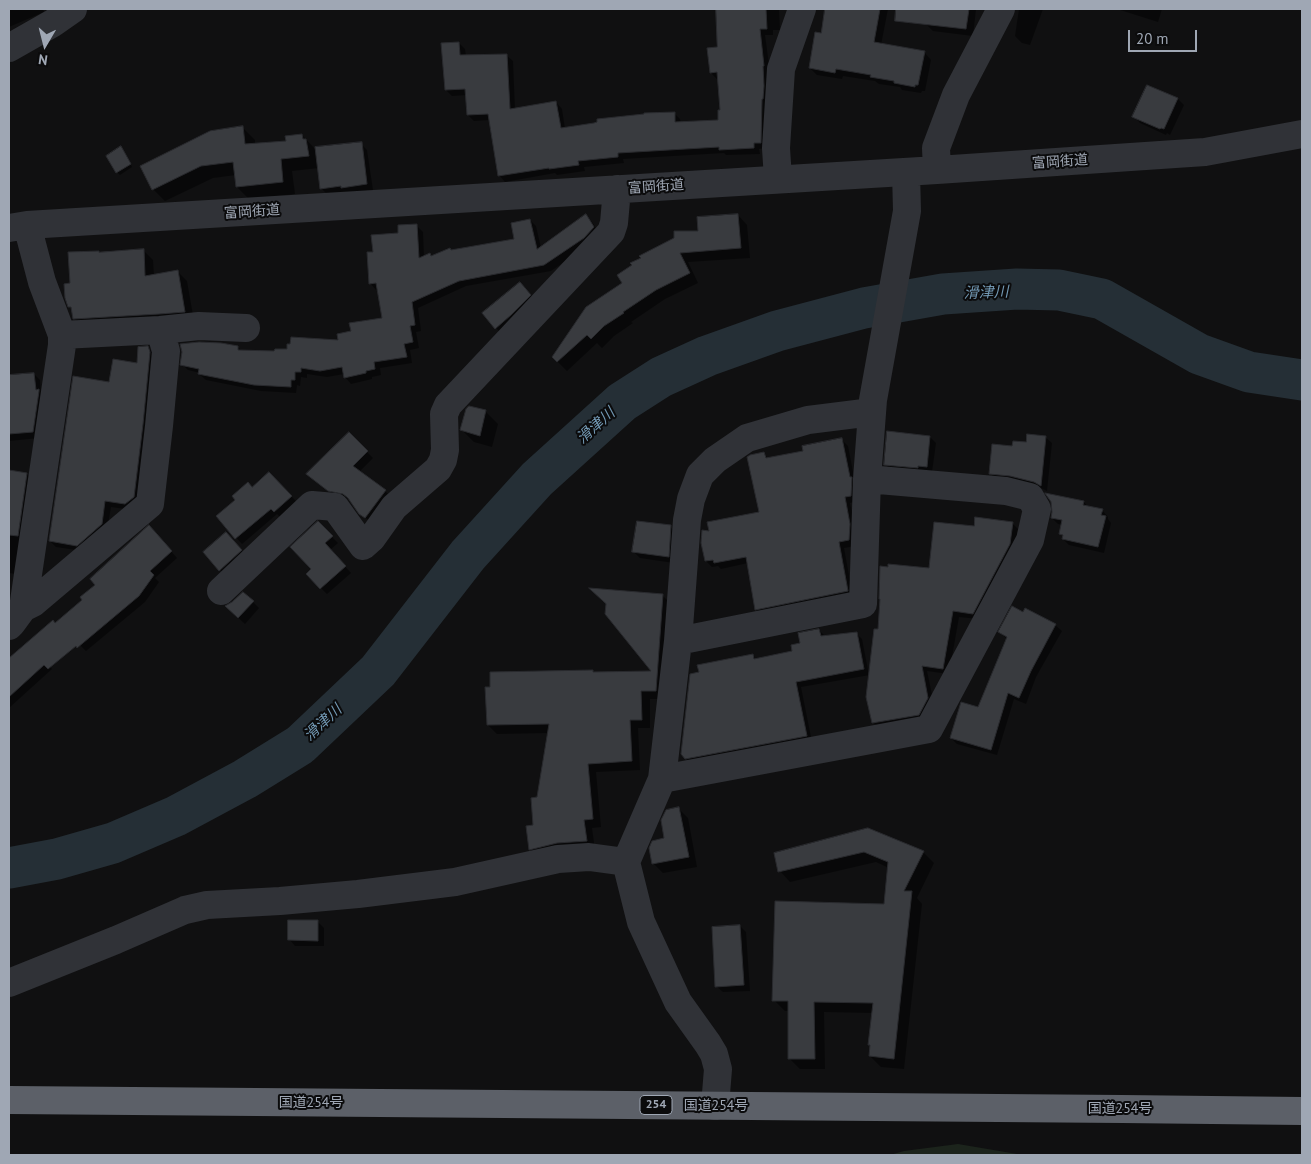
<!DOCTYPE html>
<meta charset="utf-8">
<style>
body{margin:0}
#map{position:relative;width:1311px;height:1164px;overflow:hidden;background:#101011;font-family:"PT Sans",sans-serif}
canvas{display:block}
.frame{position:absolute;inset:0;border:10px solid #9fa7b4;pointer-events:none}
.north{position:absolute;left:20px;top:20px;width:50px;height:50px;-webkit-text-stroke:4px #0b0b0c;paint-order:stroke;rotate:188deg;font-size:14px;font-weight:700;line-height:20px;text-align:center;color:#9fa7b4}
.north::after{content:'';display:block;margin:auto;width:18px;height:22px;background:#9fa7b4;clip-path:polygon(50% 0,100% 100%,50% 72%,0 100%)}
.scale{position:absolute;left:1128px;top:30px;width:69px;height:22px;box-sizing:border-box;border:2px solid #9fa7b4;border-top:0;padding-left:6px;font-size:15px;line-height:18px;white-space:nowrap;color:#9fa7b4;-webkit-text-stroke:4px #0b0b0c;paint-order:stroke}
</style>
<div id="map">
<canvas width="1311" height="1164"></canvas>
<div class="frame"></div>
<div class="north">N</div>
<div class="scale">20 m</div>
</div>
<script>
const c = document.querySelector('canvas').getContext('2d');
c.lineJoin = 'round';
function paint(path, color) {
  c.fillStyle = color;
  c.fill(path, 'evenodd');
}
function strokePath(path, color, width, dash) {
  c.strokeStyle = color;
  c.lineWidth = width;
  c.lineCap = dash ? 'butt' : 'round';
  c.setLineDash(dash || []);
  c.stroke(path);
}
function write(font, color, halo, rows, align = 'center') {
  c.font = font + ' "PT Sans","Noto Sans JP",sans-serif';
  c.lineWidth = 4;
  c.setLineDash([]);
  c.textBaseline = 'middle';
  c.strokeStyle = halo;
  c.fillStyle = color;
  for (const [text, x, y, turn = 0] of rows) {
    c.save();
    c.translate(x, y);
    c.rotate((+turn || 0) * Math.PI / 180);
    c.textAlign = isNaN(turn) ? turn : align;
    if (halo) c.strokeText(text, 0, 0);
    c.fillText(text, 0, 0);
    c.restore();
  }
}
paint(new Path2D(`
 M958 1144 1023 1155H890L904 1151Z`), '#1c241c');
paint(new Path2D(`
 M9 9H43L44 12 9 27Z
 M717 9H779L780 30H773V35H765L770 72 766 148 759 149 760 154 726 155 724 153 623 159 624 163 584 167 585 171 557 175 555 173 505 182 499 175 490 120 474 121 468 115 467 95 452 96 446 90 459 43 465 49 466 56 506 55 513 61 515 110 556 102 562 109 565 129 674 113 680 119 681 123 719 122 721 111 719 79H717L711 73 719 48Z
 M826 9H888L881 45 924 52 931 60 925 91H922L921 93 902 90 900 87 879 84 875 81 843 76 842 79 817 75 810 68 822 34Z
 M928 9H976L973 36 933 31 926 24Z
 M1019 9H1043L1030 45 1022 43 1015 36Z
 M1117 9H1162L1158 22Z
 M1147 86 1178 99 1184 105 1170 135 1167 133 1166 135 1140 123 1134 116Z
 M243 128 255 140V145L287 142 302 135 315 149 361 144 367 150 373 190 349 193 327 194 321 188 319 168 292 171 295 194 249 199 237 187 236 175 213 178 165 201 153 189Z
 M123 151 132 167 120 175 117 172Z
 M738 215 747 225 750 258 688 262 698 283 665 299 631 322 633 323 614 336 602 348 597 343 567 371 553 357 699 232Z
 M586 216 592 222 600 234 590 244 551 271 466 286 418 308 421 331 416 332 419 348 410 350 412 363 380 368 381 375 372 377V379L351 384 345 377 344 374 327 377 307 374V378L301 377 300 386 297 385 296 393 261 391 206 380 199 374 200 373 188 370 182 364 238 347 242 351 275 353 339 341 352 332 383 319 378 289 376 290 370 283 374 253 400 234 416 225 423 232 424 257 430 254 432 257 452 251 516 240 530 220 536 226 541 248Z
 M143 250 153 260 154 276 177 271 187 281 194 321 83 328 74 318 73 310 69 306 71 285Z
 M526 289 536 301 502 334 496 328Z
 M148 348 154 354 140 503 132 510 111 507 107 531 83 551 56 547 50 541 110 383 138 364Z
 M34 374 40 380 41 393 39 438 9 441V391L10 390 9 376Z
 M485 411 498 424 492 447 474 442 462 430Z
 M349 434 373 458 359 472 385 491 391 497 372 523 360 513 350 499 336 496 314 480 308 474Z
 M930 437 936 443 932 472 891 470 885 464Z
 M1045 437 1052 443 1047 491 1041 488 1017 482 997 480 990 473 1014 447 1027 444Z
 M842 440 848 446 855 482 857 501 850 503 856 531 855 546 844 548 853 597 762 615 756 609 748 563 721 569 718 566 712 567 706 561 710 532 760 513 764 454 769 459 804 452Z
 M9 471 27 474 33 480 17 574 9 573Z
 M269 474 298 503 281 518 277 514 242 544 217 517Z
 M1048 494 1084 502 1088 507 1102 510 1108 517V519L1111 523 1104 553 1069 545 1063 539 1064 537 1060 533 1062 525 1058 524 1052 518V501Z
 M318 523 338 543 330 550 351 573 327 594 321 588 313 569Z
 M1012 523 1018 529 1015 551 979 619 959 617 949 674 927 671 934 704 925 721 879 728 873 722 870 675 801 687 812 742 692 764 682 754 753 655 757 660 793 652 819 630 825 636 856 633 862 639 869 675 879 630 931 570 975 528Z
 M670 527 677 533 674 563 640 558 634 552Z
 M155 533 177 558 155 578 159 582 145 602 86 651 80 645 24 655 19 649 53 622 55 624 84 600Z
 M232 540 247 557 226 576 204 552Z
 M662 595 671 604 664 699H650V728H638L640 770 596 772 601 827 592 828 595 850 539 858 530 849 549 733 497 734 488 725 593 671 595 673 653 672Z
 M253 602 259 608 245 624 232 612Z
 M1026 609 1055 625 1062 631 1036 677 1026 704 1014 699 997 755 957 744 951 738 979 708 1007 639 1000 632 1024 614Z
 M44 659 52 669 9 708V677Z
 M678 808 688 818 697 867 663 873 653 863 666 839Z
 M868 829 923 852 934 863 917 898 922 904 904 1069 881 1067 870 1056 873 1013 824 1012 825 1069H800L789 1058V1011H785L774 1000 885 905 889 868 876 862 790 882 780 871Z
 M318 922 324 928V946H295L289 939Z
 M740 926 746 932 750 991 723 992 716 986Z`), '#0007');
strokePath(new Path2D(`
 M9 868 57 859 113 843 176 816 245 779 300 745 378 671 468 555 537 479 622 402 661 377 707 356 777 331 864 308 943 294 1017 289 1059 290 1102 299 1199 354 1249 372 1302 380`), '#252f36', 41);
const building = new Path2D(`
 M716 9H766L767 29H760L764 66H763L764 86 763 99H762L761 143H754V148L719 150V147L618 153V157L578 161 579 165 549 169V168L498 176 488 114 467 115 465 89 445 90 441 43 459 42 460 55 507 54 510 109 556 101 561 128 594 123 597 122V119L644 114V113L675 112V122L718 120V110H720L717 72 710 73 707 48 717 47Z
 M825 9H880L874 42 925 51 918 85H915V87L894 83V81L870 77 871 75 836 69 835 73 809 68 815 32 821 33Z
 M896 9H969L966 29 895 21Z
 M1147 85 1178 98 1164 129 1161 128 1160 129 1132 117Z
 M243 126 245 144 286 141 285 136 302 134 303 139H306L309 156 281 159 283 182 236 187 233 162 201 166 152 190 140 166 210 131Z
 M362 142 367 184 341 188V186L320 189 315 147Z
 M121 146 131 164 116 173 106 156Z
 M586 214 594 227 584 238 544 265 459 281 412 302 415 325 410 326 413 342 404 344 407 357 374 362 375 369 366 371V373L344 378 342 367 320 371 301 368V372H295V380H291V387L254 385 198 374 199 369 180 365 182 352 180 344 199 342 221 343 238 346V350L274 351 275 349H287V344H290L291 337 338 340 337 334 351 331 349 323 382 318 376 283 369 284 367 252H373L371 235 398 233V225L417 224 419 258 430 253 431 256 450 248 451 250 514 239 511 223 530 219 537 249Z
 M738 214 741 248 680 253 690 273 656 290 623 312 624 313 604 326 591 339 587 335 557 362 552 357 586 307 622 283 617 275 632 265 630 263 641 258 639 256 674 238V231H698L697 217Z
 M144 249 145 276 178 270 185 312 159 314 73 319 71 307H68L65 298 64 284 70 283 68 252 99 251V252Z
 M520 282 531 295 511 315 495 329 482 313Z
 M148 346 150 352 143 424 134 497 125 504 105 501 102 524 77 546 49 541 73 376 109 382 113 359 137 363 138 347Z
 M34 373 36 390 39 389V391L33 432 9 434V375Z
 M469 406 486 410 480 436 460 430 466 409Z
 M887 431 930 436 927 467 918 466V468L884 465Z
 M349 432 368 451 353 466 386 490 365 518 359 514 348 498 343 494 328 491 306 474Z
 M1027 434 1046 436 1041 486 1034 482 1010 476 989 474 992 444 1012 446 1013 441 1026 442Z
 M842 438 850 477H852L851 496 845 497 850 524 849 540 839 542 848 591 755 610 746 557 714 563 713 560 705 561 701 543 702 530 709 531 707 522 759 512 747 457 750 455 764 452 766 458 803 451 802 446Z
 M9 470 27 473 18 536 9 535Z
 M269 472 292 496 274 512 271 509 235 539 216 516 235 500 232 496 248 482 252 487Z
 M1045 493 1084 501 1083 505 1103 509 1101 515 1106 516 1098 547 1062 539 1063 535 1059 534 1062 520 1051 518 1052 512 1051 502Z
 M975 517 1013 522 1010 544 973 614 953 611 943 669 922 666 928 698 919 715 872 723 866 697 874 629H878L880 599H879L880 566 888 567V564L929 568 934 522 974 526Z
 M318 521 333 536 325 543 346 566 320 589 306 574 311 569 290 547Z
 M637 521 671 525 669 557 632 552Z
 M149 525 172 551 150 571 154 575 139 596 77 648 76 646 48 669 44 665 9 697V658L53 620 55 623 82 600 80 597 95 585 90 579Z
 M226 532 242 550 219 571 203 552Z
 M589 588 663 594 656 691H641L642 720H630L632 761 588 764 593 819 584 820 587 841 557 843 529 850 526 826 533 825 531 798 537 797 549 724 487 725 485 687H490V672L593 670V672L651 671 605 614 606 604Z
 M243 592 254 601 238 618 225 606 232 602Z
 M1012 606 1023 612 1025 608 1056 624 1031 671 1019 698 1008 693 991 750 950 738 961 702 978 707 1007 637 998 632Z
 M819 629 821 636 857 632 864 669 796 682 807 736 685 759 681 754 690 674 699 672 697 665 753 654 754 659 792 651 791 645 800 643 798 633Z
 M679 807 689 857 652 864 649 848 652 841 664 838 661 820 666 810Z
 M868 828 924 851 904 891H912L894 1059 869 1056 870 1045H868L873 1003 814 1002 815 1059H788V1001H772L775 901 884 904 888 862 864 852 778 872 774 853Z
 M288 920H318V941L288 940Z
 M740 925 744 985 715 987 712 927Z`);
paint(building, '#393b3f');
strokePath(building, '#292a2e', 1);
strokePath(new Path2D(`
 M9 48 53 23 73 9
 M937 170 936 148 956 95 1001 9
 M778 179 776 148 781 69 802 9
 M9 228 27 225 937 170 1205 152 1302 134
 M62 335 160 330 199 326 246 328
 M221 591 312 505 335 507 363 546 372 538 394 507 438 469 443 460 445 450 444 414 448 405 611 232 614 223 617 189
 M23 608 33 603 150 504 159 426 166 351 160 330
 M9 626 12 623 23 608 62 345V335L42 282 27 225
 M678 641 863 604 867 479
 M662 779 929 729 1030 540 1037 509 1030 497 1006 491 867 479 873 400 907 211 906 172
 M9 983 116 940 185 910 207 905 280 901 358 894 455 882 558 859 589 857 626 862
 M715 1106 718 1069 714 1054 708 1044 678 1002 641 922 626 862 662 779 678 641 687 520 691 499 700 475 715 460 747 438 808 420 872 412`), '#303237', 28);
strokePath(new Path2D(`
 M9 1100 1122 1109 1302 1111`), '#5c6068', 28);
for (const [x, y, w] of [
 [656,1105,32]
]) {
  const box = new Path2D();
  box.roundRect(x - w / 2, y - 9.5, w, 19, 4);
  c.fillStyle = '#0b0b0c';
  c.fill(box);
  strokePath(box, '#9fa7b4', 1);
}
write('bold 12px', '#9fa7b4', null, [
 ["254",656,1105]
]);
write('14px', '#9fa7b4', '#0b0b0c', [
 ["富岡街道",1060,162,-4],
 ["富岡街道",656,187,-4],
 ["富岡街道",252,212,-4],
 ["国道254号",311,1103],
 ["国道254号",716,1106],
 ["国道254号",1120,1109]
]);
write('italic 15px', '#7298b3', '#0b0b0c', [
 ["滑津川",986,293,-2],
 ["滑津川",596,426,-42],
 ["滑津川",323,723,-43]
]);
</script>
